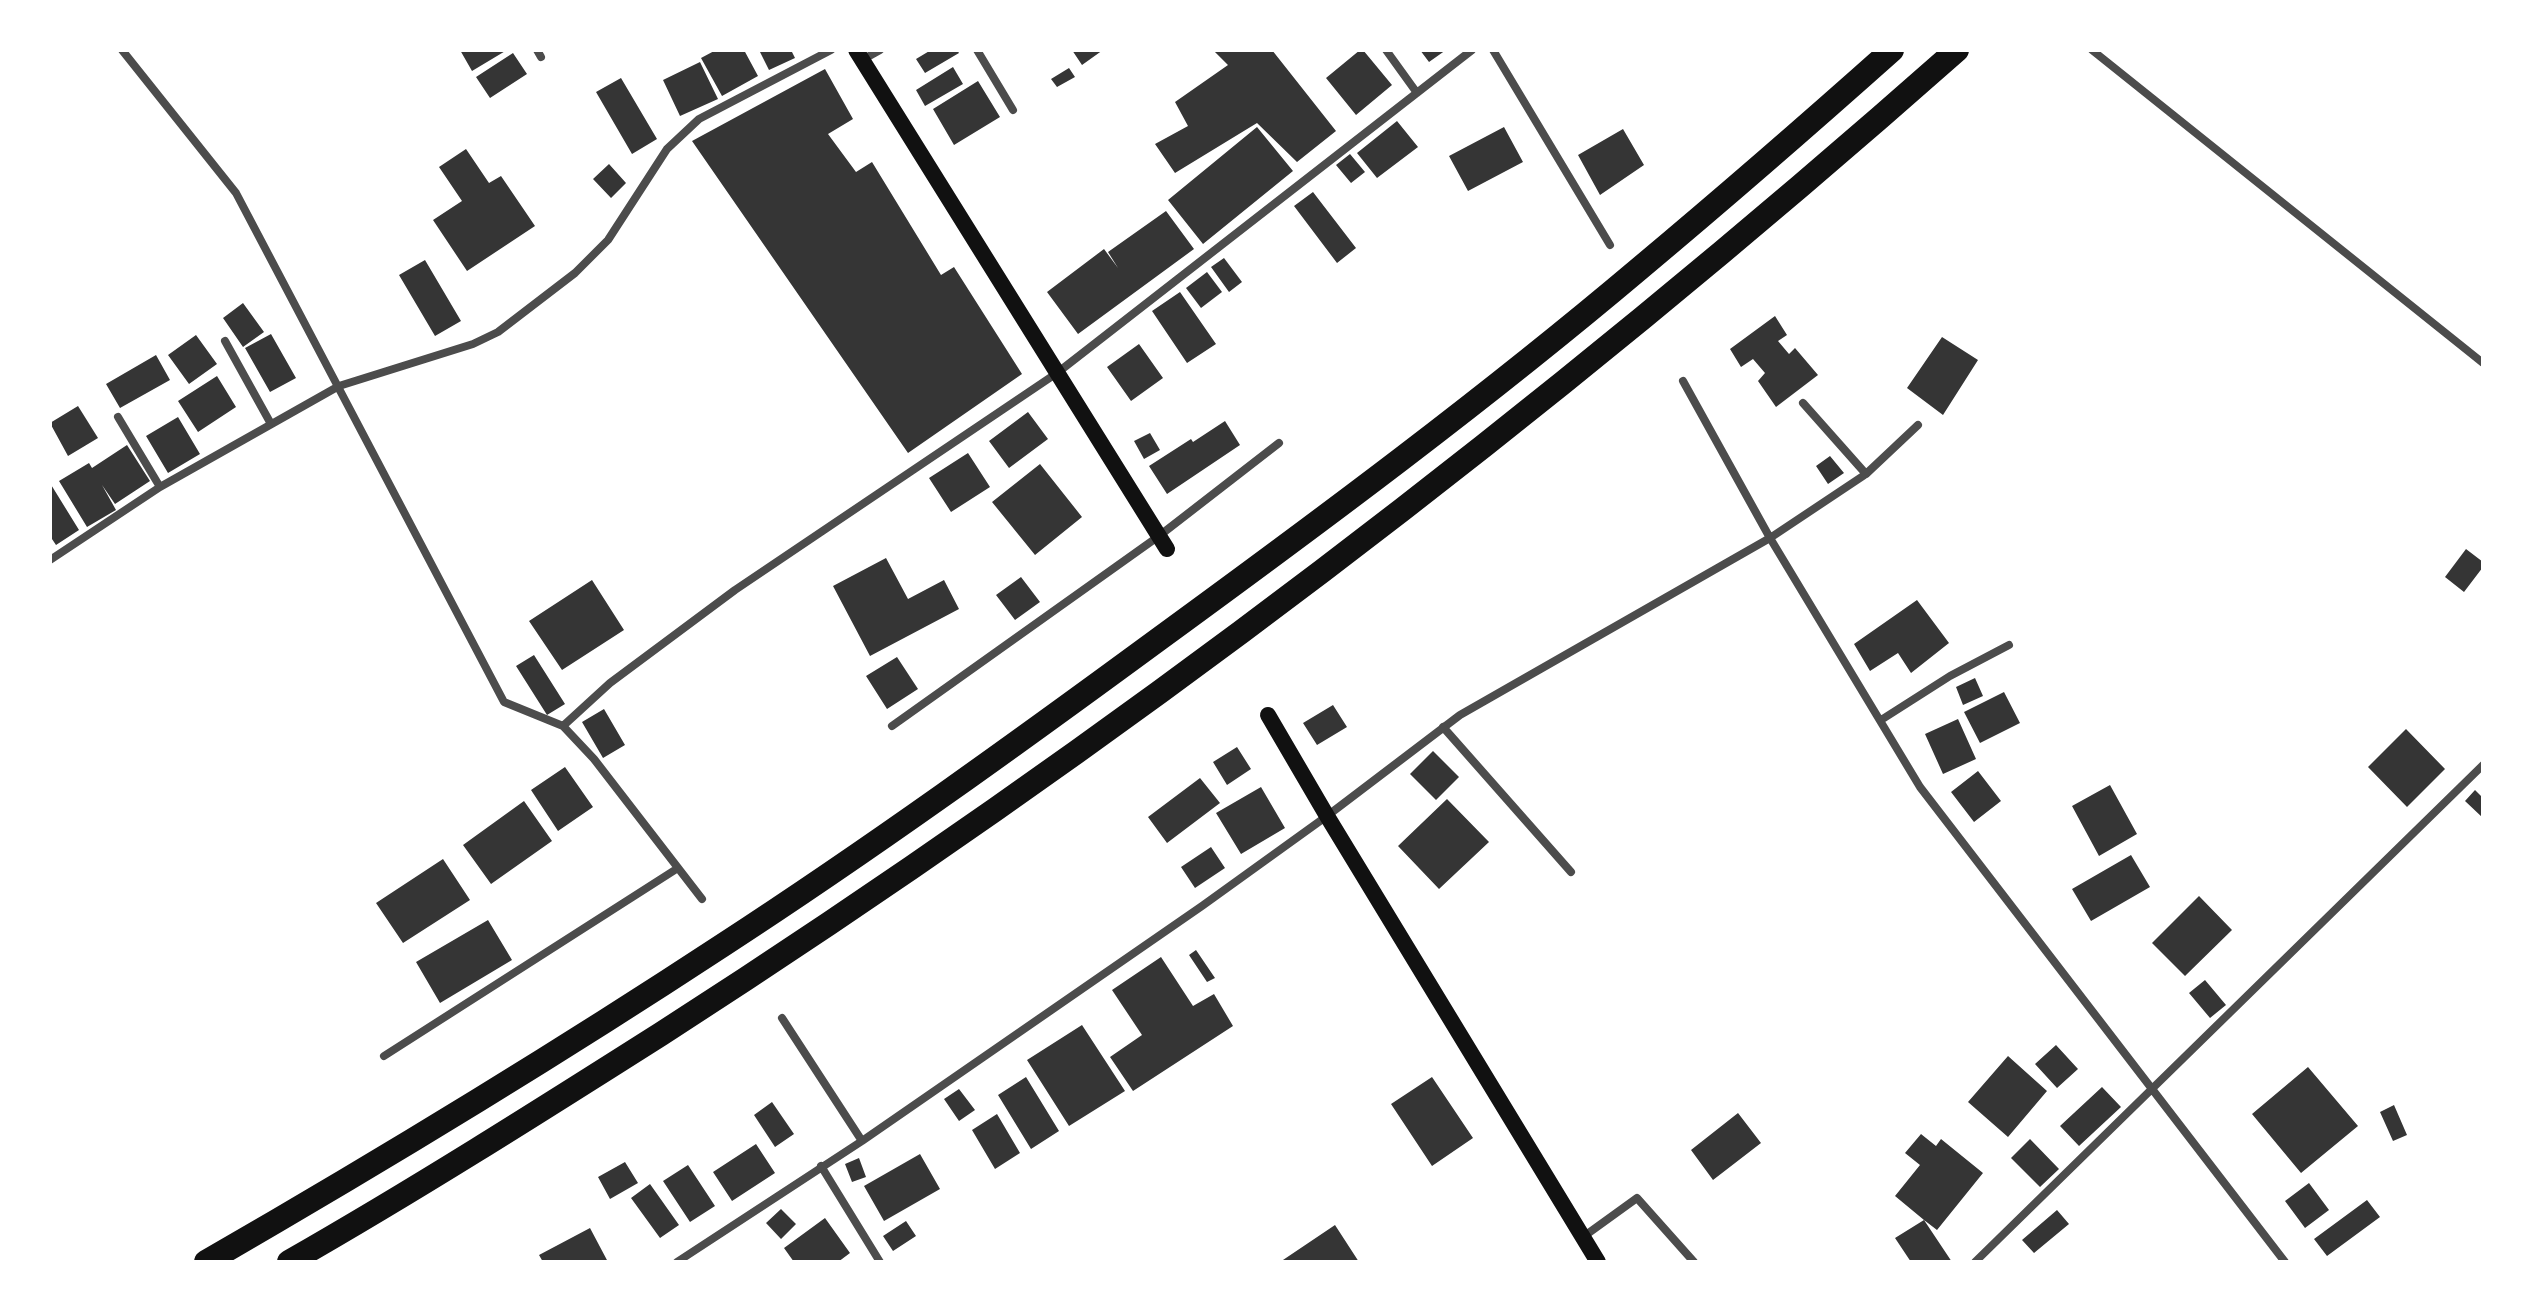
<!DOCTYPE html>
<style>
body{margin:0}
#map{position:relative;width:2533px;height:1312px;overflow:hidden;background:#fff;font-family:Mulish,sans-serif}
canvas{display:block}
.frame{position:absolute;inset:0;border:52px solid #fff;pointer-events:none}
</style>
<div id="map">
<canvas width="2533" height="1312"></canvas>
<div class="frame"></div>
</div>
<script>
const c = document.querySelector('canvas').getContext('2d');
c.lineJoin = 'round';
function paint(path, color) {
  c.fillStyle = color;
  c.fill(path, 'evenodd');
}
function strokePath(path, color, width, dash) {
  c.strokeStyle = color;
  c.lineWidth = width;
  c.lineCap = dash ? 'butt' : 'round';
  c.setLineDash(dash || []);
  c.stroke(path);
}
paint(new Path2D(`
 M460 50H507L472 71Z
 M716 50H744L758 76 722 96 701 58Z
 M759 50H791L795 58 769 70Z
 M931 50H957L959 53 925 73 916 59Z
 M1072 50H1103L1082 65Z
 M1213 50H1272L1336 131 1297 162 1257 123 1175 173 1155 144 1188 126 1175 102 1228 65Z
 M1360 50H1363L1392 85 1356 115 1326 78Z
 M1420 50H1446L1429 62Z
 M513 53 527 74 490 98 476 77Z
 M700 62 718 99 680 116 663 80Z
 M953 67 963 84 925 106 916 90Z
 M1069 68 1075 77 1057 87 1051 79Z
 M825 69 853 119 828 134 856 172 872 162 941 275 954 267 1022 374 908 453 692 141Z
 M621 78 657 139 632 154 596 92Z
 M978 81 1000 117 954 145 933 109Z
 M1397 121 1418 147 1377 178 1357 153Z
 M1257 127 1293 171 1203 244 1168 200Z
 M1504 127 1523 162 1468 191 1449 156Z
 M1623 129 1644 165 1600 195 1578 155Z
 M466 149 489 183 501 176 535 226 467 271 433 220 462 201 439 167Z
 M1350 154 1365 172 1351 183 1336 165Z
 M609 164 626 183 611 198 593 179Z
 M1313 192 1356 248 1337 263 1294 206Z
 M1166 211 1194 249 1078 334 1047 292 1104 249 1118 268 1108 252Z
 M1224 258 1242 282 1229 292 1211 267Z
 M425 260 461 321 435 336 399 275Z
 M1207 272 1222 292 1201 308 1186 288Z
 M1180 292 1216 344 1187 363 1152 311Z
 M243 303 264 332 243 347 223 318Z
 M1775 316 1787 335 1778 341 1789 354 1795 348 1818 375 1776 407 1758 381 1765 373 1753 359 1741 367 1730 349Z
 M271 334 296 378 270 392 245 348Z
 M196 335 217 364 189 384 168 355Z
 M1942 337 1978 360 1943 415 1907 388Z
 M1139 344 1163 378 1131 401 1107 367Z
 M156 355 170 380 120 408 106 384Z
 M217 376 236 407 198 432 178 401Z
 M78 406 98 438 68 456 50 423Z
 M1028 412 1048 439 1009 468 989 441Z
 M178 417 200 454 168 473 146 436Z
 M1225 421 1240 445 1167 494 1149 466 1191 439 1193 442Z
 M1150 433 1160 450 1144 459 1134 441Z
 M127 445 150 481 115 504 102 485 116 510 87 527 59 481 89 463 92 468Z
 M968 453 990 487 951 512 929 478Z
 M1830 456 1844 473 1828 484 1816 466Z
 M1040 464 1082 517 1035 555 992 502Z
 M50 483 79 530 56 545 50 536Z
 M2466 549 2483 562V567L2464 592 2445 577Z
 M886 558 908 599 944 580 959 609 870 656 833 586Z
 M1021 577 1040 602 1015 620 996 595Z
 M592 580 624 630 562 670 529 621Z
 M1917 600 1949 643 1911 673 1898 653 1870 671 1854 644Z
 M534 655 565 704 547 715 516 666Z
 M897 657 918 689 887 709 866 676Z
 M1975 678 1983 696 1963 705 1956 687Z
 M2004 692 2020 723 1980 743 1964 712Z
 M1333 705 1347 727 1317 745 1303 723Z
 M604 709 625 745 603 758 582 722Z
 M1958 719 1976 759 1943 774 1925 734Z
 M2406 729 2445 769 2407 807 2368 767Z
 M1237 747 1251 769 1227 785 1213 762Z
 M1433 751 1459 777 1436 800 1410 774Z
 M565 767 593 807 558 831 531 790Z
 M1978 771 2001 801 1974 822 1951 792Z
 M1200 778 1220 803 1167 843 1148 817Z
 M2110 785 2137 834 2099 856 2072 806Z
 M1261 787 1285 828 1241 854 1216 813Z
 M2475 790 2483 798V818L2465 801Z
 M1447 799 1489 842 1439 889 1398 846Z
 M524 801 552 841 491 884 463 845Z
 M1211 847 1225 868 1195 888 1181 867Z
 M2131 855 2150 887 2091 921 2072 889Z
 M443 859 470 900 403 943 376 903Z
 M2199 896 2232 930 2185 976 2152 943Z
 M488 920 512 960 440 1003 416 962Z
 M1196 950 1215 978 1207 982 1189 955Z
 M1161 957 1193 1006 1214 994 1233 1026 1133 1091 1110 1057 1142 1035 1112 990Z
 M2205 980 2226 1005 2210 1018 2189 993Z
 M1082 1025 1125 1091 1069 1126 1027 1060Z
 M2056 1045 2078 1069 2057 1088 2035 1064Z
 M2008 1056 2047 1091 2008 1137 1968 1102Z
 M2308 1067 2358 1126 2301 1173 2252 1114Z
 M1026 1077 1059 1131 1031 1149 998 1095Z
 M1432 1077 1473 1138 1432 1166 1391 1104Z
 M2102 1087 2121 1107 2079 1146 2060 1126Z
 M959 1089 975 1110 959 1121 944 1099Z
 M772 1102 794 1134 775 1147 754 1115Z
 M2394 1105 2407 1135 2393 1141 2380 1112Z
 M1738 1113 1761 1143 1713 1180 1691 1150Z
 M997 1114 1020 1153 995 1169 972 1130Z
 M1921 1134 1936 1146 1941 1139 1983 1173 1937 1230 1924 1220 1952 1262H1911L1895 1238 1924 1220 1895 1196 1920 1165 1905 1153Z
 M2030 1139 2059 1169 2040 1187 2011 1158Z
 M756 1144 775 1173 732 1201 713 1172Z
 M920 1154 940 1189 884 1221 864 1186Z
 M859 1158 866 1177 852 1182 845 1164Z
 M625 1162 638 1183 610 1199 598 1177Z
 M688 1165 715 1206 690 1222 663 1181Z
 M2309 1183 2329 1210 2305 1228 2285 1201Z
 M650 1184 679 1225 660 1238 631 1198Z
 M2367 1200 2380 1217 2327 1256 2314 1239Z
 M781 1209 796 1224 781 1239 766 1223Z
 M2057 1210 2069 1224 2034 1253 2022 1240Z
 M825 1218 850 1253 838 1262H794L784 1248Z
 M906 1221 916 1236 893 1251 883 1236Z
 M1335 1225 1359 1262H1280Z
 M590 1228 608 1262H543L539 1255Z`), '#353535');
strokePath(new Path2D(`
 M122 50 236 193 504 702 563 726 594 759 702 899
 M537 50 541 57
 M977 50 1013 110
 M1386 50 1417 93
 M1493 50 1610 245
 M2092 50 2483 363
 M862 60 880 50
 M225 341 271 424
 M1683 381 1770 538 1920 787 2285 1262
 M1803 403 1866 474
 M118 417 160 487
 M50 560 160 487 339 386 473 344 498 332 575 273 608 240 667 149 699 119 831 50
 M1881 720 1950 676 2009 645
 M563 726 610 683 735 590 1057 373 1472 50
 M892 726 1159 536 1279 443
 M1443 727 1571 872
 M782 1018 862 1141
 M384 1056 678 868
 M821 1166 880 1262
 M1583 1237 1637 1198 1694 1262
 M677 1262 862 1141 1202 906 1327 816 1460 715 1770 538 1866 474 1918 425
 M1975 1262 2483 765`), '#4c4c4c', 8);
strokePath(new Path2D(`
 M856 50 1167 549
 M1268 715 1327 816 1598 1262`), '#111', 16);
strokePath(new Path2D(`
 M206 1262C381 1161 554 1056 723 945 872 848 1016 744 1159 639 1322 520 1485 399 1639 269 1725 197 1809 124 1892 50
 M289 1262C415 1190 538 1112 661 1034 1118 740 1550 410 1957 50`), '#111', 24);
</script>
